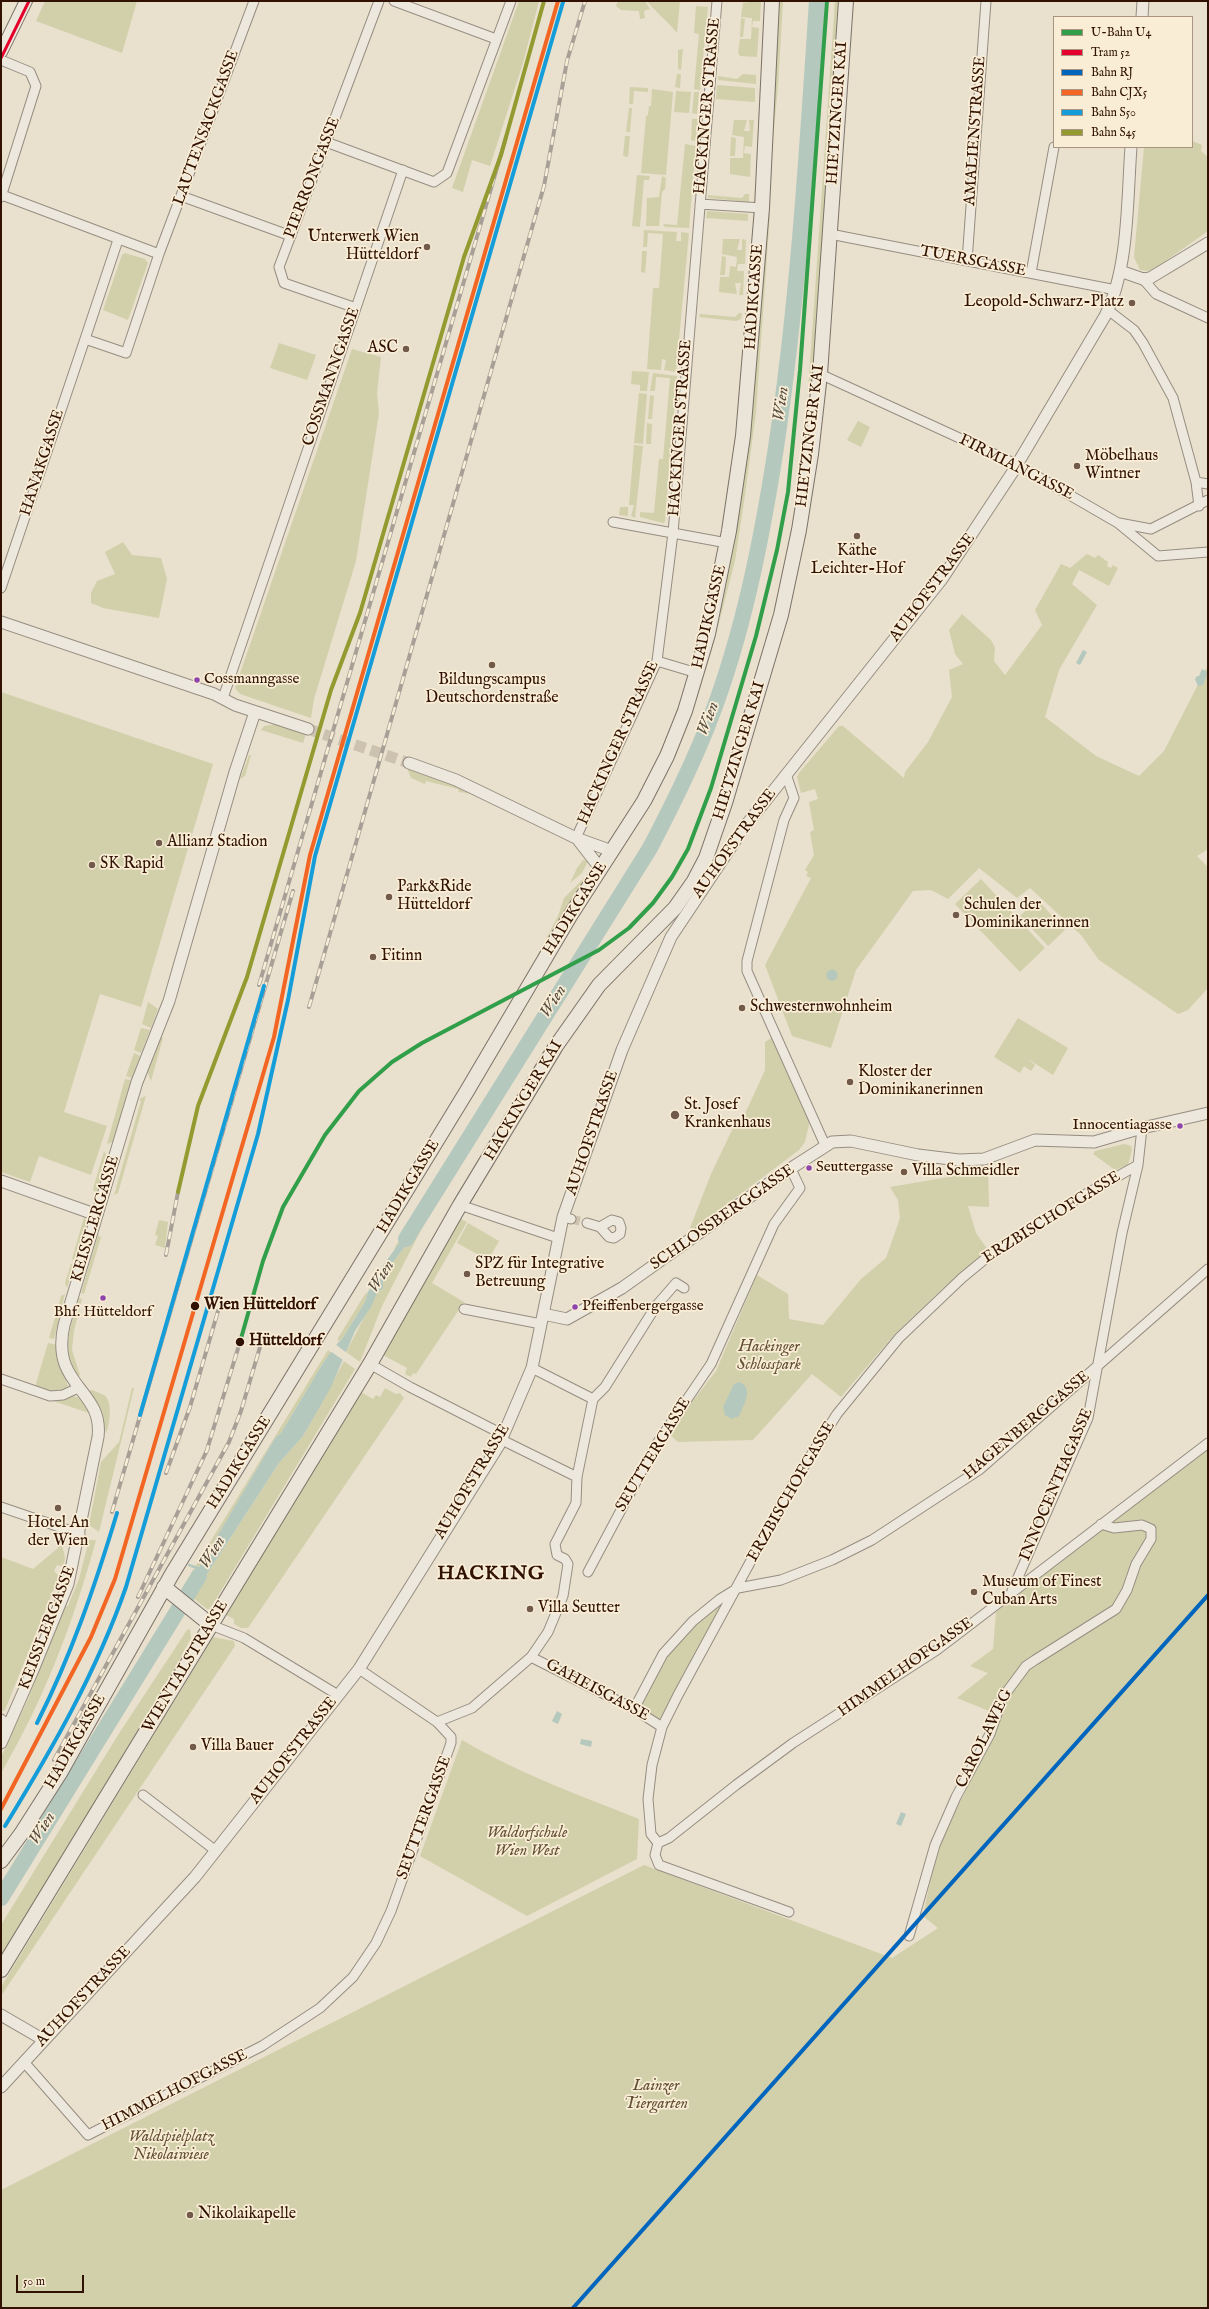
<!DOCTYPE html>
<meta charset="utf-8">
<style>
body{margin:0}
#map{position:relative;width:1209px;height:2309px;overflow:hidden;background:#e9e0cd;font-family:"IM FELL English",serif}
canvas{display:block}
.frame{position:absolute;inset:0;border:2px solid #311202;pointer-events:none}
.legend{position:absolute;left:1053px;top:16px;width:140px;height:132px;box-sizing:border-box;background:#f9edd6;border:1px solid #a99581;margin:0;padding:5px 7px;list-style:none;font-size:12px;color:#311202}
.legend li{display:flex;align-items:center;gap:8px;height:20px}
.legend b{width:20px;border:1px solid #a99581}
.scale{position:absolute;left:16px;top:2275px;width:68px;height:18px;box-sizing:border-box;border:2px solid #311202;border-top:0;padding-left:5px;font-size:12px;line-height:14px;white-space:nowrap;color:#311202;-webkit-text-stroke:3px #f9edd6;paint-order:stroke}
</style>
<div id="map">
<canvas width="1209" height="2309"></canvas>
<div class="frame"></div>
<ul class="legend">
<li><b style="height:5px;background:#319f49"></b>U-Bahn U4</li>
<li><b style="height:5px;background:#e4002b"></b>Tram 52</li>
<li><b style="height:5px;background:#0065bd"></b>Bahn RJ</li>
<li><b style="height:5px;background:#f26522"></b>Bahn CJX5</li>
<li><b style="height:5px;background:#159dd9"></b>Bahn S50</li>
<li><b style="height:5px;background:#939a2f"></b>Bahn S45</li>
</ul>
<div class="scale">50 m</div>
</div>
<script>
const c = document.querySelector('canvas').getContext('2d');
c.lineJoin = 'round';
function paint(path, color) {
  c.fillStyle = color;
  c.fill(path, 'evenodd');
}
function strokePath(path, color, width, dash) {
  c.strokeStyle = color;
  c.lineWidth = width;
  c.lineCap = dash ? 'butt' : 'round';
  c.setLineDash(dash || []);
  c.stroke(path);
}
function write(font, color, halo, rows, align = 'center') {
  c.font = font + ' "IM FELL English",serif';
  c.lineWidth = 3.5;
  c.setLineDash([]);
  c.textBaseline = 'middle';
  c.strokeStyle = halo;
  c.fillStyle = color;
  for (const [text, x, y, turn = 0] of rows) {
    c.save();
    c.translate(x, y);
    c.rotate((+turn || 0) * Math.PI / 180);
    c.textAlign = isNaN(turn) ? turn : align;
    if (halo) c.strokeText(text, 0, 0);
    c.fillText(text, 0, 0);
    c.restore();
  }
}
paint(new Path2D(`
 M45 1H137L122 53 36 21Z
 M519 1H539L523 63 490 166 472 160 463 192 452 188Z
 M618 1H645L650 9 644 11 645 18 640 19 639 11 621 10 616 6Z
 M647 1H680L677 33C672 26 649 5 647 1Z
 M755 1H761L760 21H753L752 27 759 28 757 57 740 56 738 53 740 39H751L752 18 741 17 743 3Z
 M777 1H783L778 87 767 200Z
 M835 1H838L812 393 808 392Z
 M696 6 708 7 700 90 694 89 699 34 694 33Z
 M741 18 745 19 743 37H740Z
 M683 49 681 70 678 69V50Z
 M677 74H681L680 88 675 87Z
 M743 74 756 75V84L718 80V76L737 79Z
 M717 85 755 88V102L716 99Z
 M630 87 648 88V92L634 91 633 104H629Z
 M652 89 673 92 666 175 641 173 646 116 648 115 649 106H651Z
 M676 91 691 92 689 113 674 112Z
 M694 92H699L697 114 692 113Z
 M629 108H632L630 132H626Z
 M692 119H698L696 141 691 140Z
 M734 120H747L744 131H750L749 120H754L752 147 745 146 744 153 751 154 750 177 730 174V158H743L744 137 732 135Z
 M625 136H630L628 157 623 156Z
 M731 137 736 138 735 156H730Z
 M1192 141 1202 145 1201 151 1208 157V231L1157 267 1149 271 1140 270 1134 257 1144 147H1192Z
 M685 144 696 146 689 228 665 227 663 224 677 225Z
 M637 175 650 176 649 180H644L640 227 632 226Z
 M662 176 666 178 665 189 662 192 659 226H646L647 198 659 197Z
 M745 194H749V202L708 198V195L742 198Z
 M707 211 748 214V221L706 218Z
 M766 214H770L756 412 745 495 735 561 712 650 695 705 693 703 705 667 724 585Z
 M644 230 677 232 676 241H681V232L689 233 676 372 664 370 666 360 662 359 661 370 647 369 653 288H659L663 234 648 233 647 247H643Z
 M723 239H740L737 250H742V239L746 240 745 264H738L737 271H744L743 295H739L741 283H735L737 294 719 292 720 277H729L730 266 736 267 737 257 722 254Z
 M642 251H647L645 273 641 272Z
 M125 253 145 259 148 263 128 320 103 310 122 255Z
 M722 256 726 257 725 275H720Z
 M739 313H742L741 319 736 321 699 317 700 314 735 317Z
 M279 343 316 355 307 380 270 368Z
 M352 349 381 357 377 393 379 413 356 561 314 699 311 718 240 694 235 688Z
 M632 371 649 372 647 391H640V385L631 384Z
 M653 373 677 376 665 522 663 523 640 517V512L654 513 659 459H663L670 378 656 377 655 391H650Z
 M639 393 647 394 643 444 634 443Z
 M650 395 654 396 652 419H648Z
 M858 421 870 427 861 447 847 440Z
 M647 423 652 424 651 444H646Z
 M634 445 643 446 635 518 631 516 634 505H629Z
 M620 507H628V516L619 515Z
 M123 542 132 555 161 558 167 579 159 618 103 608 91 603V593L97 581 115 574 105 552Z
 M1087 554 1095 558 1098 555 1108 562 1107 566 1111 568 1113 565 1118 568 1109 586 1079 570 1072 584 1097 605 1059 670 1045 717 1096 756 1139 776 1164 751 1208 665V849L1197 856 1208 867V988L1188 1010 1178 1014 1099 960 1081 935 1030 888 1017 898 979 868 948 899 931 890 913 891 856 970 831 1048 792 1036 765 965 811 878 806 876 808 872 805 870 814 855 810 832 814 830 809 802 818 799 815 789 801 793 797 777 799 773 839 726H843L904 778 905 772 928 742 952 697 949 670 963 664 955 654 949 630 962 614 991 640 995 648 994 661 1005 675 1042 625 1035 610 1061 564 1070 568Z
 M1 692 213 764 141 1007 100 994 64 1112 107 1126 91 1175 39 1156 30 1182 1 1172Z
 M277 724 306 734 303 743 261 730 264 726Z
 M249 755H251L245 776 240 779Z
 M407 768 446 781 472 794 459 792 458 789 426 781 425 784 411 778Z
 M583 860 588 861 582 873 570 883 577 868Z
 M588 874H590L540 958 537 956 558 916 564 898Z
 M981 879 1045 948 1020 972 955 904Z
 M1037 899 1065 930 1048 946 1020 916Z
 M148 1002 158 1009 151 1028 142 1024Z
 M1018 1018 1068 1048 1053 1075 1028 1059 1035 1065 1031 1071 1024 1066 1020 1073 994 1057Z
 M141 1028 150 1030 141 1053 134 1050Z
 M161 1037 163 1038 151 1081 147 1071Z
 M773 1037 810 1120 805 1142 799 1150 694 1229 690 1228 711 1174 734 1126 742 1119 749 1105 765 1070V1042Z
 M134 1053 140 1056 132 1078 126 1076Z
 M125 1079 131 1080 113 1142 107 1144Z
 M146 1096 118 1193 114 1195 141 1101 139 1099Z
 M1124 1144 1131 1146 1132 1150 1128 1165 1115 1170 1093 1154 1095 1151Z
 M104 1151 108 1158 98 1190 95 1193 93 1189Z
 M988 1166 989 1207 968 1206 976 1233 988 1250 944 1287 893 1336 841 1397 812 1374 753 1440 678 1442 668 1433 716 1371 757 1275 788 1294 789 1319 823 1325 861 1279 886 1258 900 1218 898 1200 890 1187 967 1174V1167Z
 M84 1217 88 1223 75 1260 72 1259Z
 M459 1218 467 1222 432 1283 464 1302 416 1374 413 1373 411 1377 405 1374 407 1368 383 1355Z
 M159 1220 168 1222 165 1248 155 1245 158 1236 155 1235Z
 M409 1223 410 1228 396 1249H394Z
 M468 1223 499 1241 488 1260 457 1243Z
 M421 1230 382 1306 360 1362 346 1352 378 1291 383 1289V1283L394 1261 416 1232Z
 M98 1235 101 1237 84 1294 81 1293Z
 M71 1264 74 1265 67 1288 65 1283Z
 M368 1292 365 1302 342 1339 338 1341V1338L365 1294Z
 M65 1294 54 1339 49 1338 61 1296Z
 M79 1298 82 1299 74 1331 72 1350 80 1375 77 1377C60 1349 71 1327 79 1298Z
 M48 1343 57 1345 61 1368 68 1386 64 1391 51 1392 35 1387Z
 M328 1350 332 1353 323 1363 281 1433 275 1438 185 1591 182 1588Z
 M344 1361 355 1369 210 1609H207L192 1597 279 1463 303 1436Z
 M132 1388H134L99 1532 89 1525 101 1462 119 1442Z
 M385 1388 396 1394 400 1393 404 1398 248 1628H241L234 1624V1619L226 1615 361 1392 373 1399 376 1395 380 1397Z
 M92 1390C96 1392 101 1393 104 1395 113 1401 110 1425 106 1433L102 1413 89 1391Z
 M73 1396 80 1398 92 1414 53 1401Z
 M1208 1448V2308H1V2190L644 1865 892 1958 938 1928 923 1916C928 1893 932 1869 940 1847 956 1802 986 1762 999 1715L957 1698 988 1673 970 1666 993 1649 996 1612Z
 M59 1540C62 1548 69 1558 62 1566L57 1565 54 1571 59 1576 5 1710 3 1711 1 1710V1557L33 1569 58 1548Z
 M89 1540H96C74 1621 44 1700 1 1773V1757L28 1699 64 1606H68L79 1579Z
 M725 1598 660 1719H655L640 1710C653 1661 688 1629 725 1598Z
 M190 1629 191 1638 172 1674 1 1957V1925L118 1735 187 1630Z
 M213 1637 234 1641 235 1646 1 1996V1987Z
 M462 1740C518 1773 579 1795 639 1819L637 1859 527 1916 420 1856Z`), '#d2d0ab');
paint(new Path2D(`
 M1083 650 1087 652 1080 665 1076 663Z
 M1202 669 1208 672 1203 685 1198 686 1195 679 1197 676H1199Z
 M826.5 975a5.5 5.5 0 1 1 11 0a5.5 5.5 0 1 1-11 0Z
 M410 1220 422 1225 423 1227 416 1232 394 1261 383 1282V1289L378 1291 371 1307 355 1331 331 1387 303 1436 279 1463 192 1597 185 1591 275 1438 281 1433 323 1363C328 1357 337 1342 342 1339L365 1302 368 1292 382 1267 410 1228Z
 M739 1382C755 1388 743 1406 739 1416L732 1419 725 1415 723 1407 734 1384Z
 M557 1711 562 1714 558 1724 552 1721Z
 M581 1739 592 1741 591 1747 580 1744Z
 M901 1812 906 1814 901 1826 896 1824Z`), '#b4c8be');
paint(new Path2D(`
 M335 1344 347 1353 346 1362 330 1351Z`), '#e9e0cd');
strokePath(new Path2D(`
 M189 1565 200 1569`), '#b4c8be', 2.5);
strokePath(new Path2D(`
 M406 1239 650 848C672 806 694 762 711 717 743 633 761 543 775 454 798 304 807 153 817 1
 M1 1898 199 1576`), '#b4c8be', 16);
strokePath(new Path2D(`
 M571 1219 587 1223`), '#cdc1af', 9, [9, 4.5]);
strokePath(new Path2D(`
 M308 729 409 763`), '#cdc1af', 11, [11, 5.5]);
const minor = new Path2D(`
 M394 1 496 39
 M1 60 30 72 36 86 1 197
 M326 142 434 182 447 173 511 1
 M2 195 159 254 126 353 85 339 118 240
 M181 196 291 236
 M700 204 762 208
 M830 234 1116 290
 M159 254 254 1
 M967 261 986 1
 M1031 273 1054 147
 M1143 279 1156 294 1208 318
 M356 308 284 283 279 267 379 1
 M1108 310 1134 330 1143 343 1173 398 1196 482 1199 506
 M820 374 1016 464 1118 523 1158 556 1208 552
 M1196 482 1208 484
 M613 522 727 543
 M1119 523 1151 529 1208 500
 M1 588 85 339
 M657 661 697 673
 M223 698 403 170
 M786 774 794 798 784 820 747 961V971L825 1145
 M576 838 657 661 673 533 717 1
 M460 1205 558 1238
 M563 1217 571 1219
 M587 1223 600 1227 609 1237 614 1238 620 1234 621 1228 619 1222 612 1220 600 1227
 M464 1309 541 1324
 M370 1364 410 1387 504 1435
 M532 1368 593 1399
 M1 1379 50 1396 63 1395 78 1388
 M502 1440 577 1477
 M1 1507 80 1534
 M588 1572 654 1448 711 1364 774 1224 800 1188 791 1169
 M1012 1591 1088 1418 1122 1233 1138 1165
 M211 1625 244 1638 338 1695
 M531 1657 634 1709 662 1727
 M634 1709 663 1654 693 1621 720 1599 738 1588 781 1580 832 1560 872 1540 979 1470 1208 1269
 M1 1719 9 1726
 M437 1722 472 1708 531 1657 548 1632 563 1596 568 1564 565 1559 557 1555 555 1544 576 1503 577 1477 593 1399 605 1387 656 1306 676 1283 684 1288
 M143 1795 216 1851
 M658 1843 651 1834 648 1799 652 1765 662 1727 678 1695 791 1487 837 1414 899 1338 962 1278 985 1259 1077 1199 1138 1165 1142 1128
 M658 1843 669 1838 736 1785 793 1743 937 1650 1208 1443
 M658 1843 655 1855 659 1865 789 1912
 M909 1936 935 1845 956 1797 990 1734 1003 1697 1026 1666 1035 1660 1116 1609 1127 1590 1136 1564 1151 1539V1529L1142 1525 1114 1528 1101 1524
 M24 2062 88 2135 262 2046 320 2008 353 1977 376 1943 391 1911 451 1743V1737L437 1722 359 1669`);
const tertiary = new Path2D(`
 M1142 17 1143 1
 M1120 271 1143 279 1150 278 1208 243
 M1 622 214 694 235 705 308 729
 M409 763 456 780 576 838 612 851
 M579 841 600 868
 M1 1181 97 1215
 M543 1314 567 1319 622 1288 779 1176 832 1142 851 1141 918 1155 959 1160 984 1159 1035 1140 1094 1142 1142 1128 1208 1113
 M1 1743 33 1670 68 1584 98 1437C104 1389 50 1387 64 1325L137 1082 169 1001 235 772 255 712
 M1 2015 44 2040
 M1 2087 195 1877 359 1669 499 1445 532 1368 563 1217 622 1050 671 937 743 829 942 579 1012 473 1105 316C1129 269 1127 200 1131 147`);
const secondary = new Path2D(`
 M1 52 26 1`);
const primary = new Path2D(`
 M164 1587 211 1625
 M1 1861 21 1834 60 1773 172 1574 467 1091 570 916 644 801 667 756 685 711 708 634 729 531 743 436 762 208 772 1
 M1 1970 370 1364 460 1205 556 1046 599 985 675 908 694 881 706 858 725 803 781 615 799 530 811 454 820 374 846 1`);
strokePath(minor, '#968d81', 11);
strokePath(tertiary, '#968d81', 13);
strokePath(secondary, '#7c7166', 14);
strokePath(primary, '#7c7166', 16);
strokePath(minor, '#ede8de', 9);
strokePath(tertiary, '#ede8de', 11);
strokePath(secondary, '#ede8de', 12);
strokePath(primary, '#eae4d9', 14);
const rail = new Path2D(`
 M259 985 506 137
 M309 1007 544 186 567 61 585 1
 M166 1255 178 1192
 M206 1453 240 1342
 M166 1473 190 1407 218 1311
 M112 1512 293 891
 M138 1597 208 1448
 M54 1760 229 1442 241 1411 260 1347`);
strokePath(rail, '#a8a097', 4);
strokePath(rail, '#f9edd6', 2.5, [8]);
strokePath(new Path2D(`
 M573 2308 1208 1595`), '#0065bd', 4);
strokePath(new Path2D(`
 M1 1809 91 1637 115 1579 274 1037 310 855 558 1`), '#f26522', 4);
strokePath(new Path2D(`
 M140 1415 264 986
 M37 1723C71 1656 95 1586 117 1513
 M5 1826C52 1749 96 1673 126 1587L258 1134 288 1000 315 856 563 2`), '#159dd9', 4);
strokePath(new Path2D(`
 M178 1192 198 1106 247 977 331 690 360 613 464 257 501 155 544 1`), '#939a2f', 4);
strokePath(new Path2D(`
 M1 58 29 1`), '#e4002b', 3);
strokePath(new Path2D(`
 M240 1342 263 1261 283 1207 325 1135 359 1091 392 1062 422 1043 599 950 629 928 653 903 672 877 688 849 711 788 756 636 777 550 788 492 800 370 827 1`), '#319f49', 4);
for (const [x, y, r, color] of [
 [427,247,4,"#715a49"],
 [1132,303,4,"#715a49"],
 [406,349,4,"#715a49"],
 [1077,466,4,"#715a49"],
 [857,536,4,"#715a49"],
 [492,665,4,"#715a49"],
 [197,680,3.5,"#8e44ad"],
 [159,843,4,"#715a49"],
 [92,865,4,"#715a49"],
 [389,897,4,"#715a49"],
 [956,915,4,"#715a49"],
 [373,957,4,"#715a49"],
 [742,1008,4,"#715a49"],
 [850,1082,4,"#715a49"],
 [675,1115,5,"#715a49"],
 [1180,1126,3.5,"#8e44ad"],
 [809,1168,3.5,"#8e44ad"],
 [904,1172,4,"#715a49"],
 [467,1274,4,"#715a49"],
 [103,1298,3.5,"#8e44ad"],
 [195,1306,5,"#311202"],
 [575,1307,3.5,"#8e44ad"],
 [240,1342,5,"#311202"],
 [58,1508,4,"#715a49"],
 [974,1592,4,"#715a49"],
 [530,1609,4,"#715a49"],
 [193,1747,4,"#715a49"],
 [190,2215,4,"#715a49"]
]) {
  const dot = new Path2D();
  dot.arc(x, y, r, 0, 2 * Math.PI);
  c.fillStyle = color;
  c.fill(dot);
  strokePath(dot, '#f9edd6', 1.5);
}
write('15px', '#311202', '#f9edd6', [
 ["Cossmanngasse",204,680],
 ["Innocentiagasse",1172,1126,"right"],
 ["Seuttergasse",816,1168],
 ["Pfeiffenbergergasse",582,1307],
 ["Bhf. Hütteldorf",103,1313,"center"]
], 'left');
write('16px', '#311202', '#f9edd6', [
 ["HACKINGER STRASSE",708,106,-85],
 ["HIETZINGER KAI",838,113,-86],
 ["LAUTENSACKGASSE",207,128,-70],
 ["AMALIENSTRASSE",976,131,-86],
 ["PIERRONGASSE",313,178,-69],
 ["TUERSGASSE",973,262,11],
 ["HADIKGASSE",755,297,-86],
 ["COSSMANNGASSE",332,377,-71],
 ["HACKINGER STRASSE",681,428,-86],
 ["HIETZINGER KAI",811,436,-83],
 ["HANAKGASSE",43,463,-72],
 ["FIRMIANGASSE",1016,468,27],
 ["AUHOFSTRASSE",933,588,-53],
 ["HADIKGASSE",710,617,-77],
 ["HACKINGER STRASSE",619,743,-66],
 ["HIETZINGER KAI",740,751,-73],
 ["AUHOFSTRASSE",735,844,-54],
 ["HADIKGASSE",576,909,-58],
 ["HACKINGER KAI",524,1101,-59],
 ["AUHOFSTRASSE",593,1133,-71],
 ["HADIKGASSE",409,1187,-59],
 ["SCHLOSSBERGGASSE",723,1218,-35],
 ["ERZBISCHOFGASSE",1052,1218,-32],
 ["KEISSLERGASSE",96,1219,-73],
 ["HAGENBERGGASSE",1027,1426,-40],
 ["SEUTTERGASSE",654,1455,-59],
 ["HADIKGASSE",240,1463,-58],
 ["AUHOFSTRASSE",473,1482,-59],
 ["INNOCENTIAGASSE",1057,1485,-67],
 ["ERZBISCHOFGASSE",792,1492,-60],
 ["KEISSLERGASSE",48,1628,-69],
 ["WIENTALSTRASSE",186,1667,-59],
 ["HIMMELHOFGASSE",906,1668,-35],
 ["GAHEISGASSE",597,1691,28],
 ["CAROLAWEG",985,1739,-64],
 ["HADIKGASSE",76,1742,-60],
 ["AUHOFSTRASSE",294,1751,-52],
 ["SEUTTERGASSE",425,1818,-70],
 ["AUHOFSTRASSE",84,1997,-47],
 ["HIMMELHOFGASSE",175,2091,-27]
]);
write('16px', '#311202', '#f9edd6', [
 ["Unterwerk Wien",419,238,"right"],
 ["Hütteldorf",419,256,"right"],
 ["Leopold-Schwarz-Platz",1124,303,"right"],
 ["ASC",398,349,"right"],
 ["Möbelhaus",1085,457],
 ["Wintner",1085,475],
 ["Käthe",857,552,"center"],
 ["Leichter-Hof",857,570,"center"],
 ["Bildungscampus",492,681,"center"],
 ["Deutschordenstraße",492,699,"center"],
 ["Allianz Stadion",167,843],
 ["SK Rapid",100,865],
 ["Park&Ride",397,888],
 ["Hütteldorf",397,906],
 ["Schulen der",964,906],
 ["Dominikanerinnen",964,924],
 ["Fitinn",381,957],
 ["Schwesternwohnheim",750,1008],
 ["Kloster der",858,1073],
 ["Dominikanerinnen",858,1091],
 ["St. Josef",684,1106],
 ["Krankenhaus",684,1124],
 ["Villa Schmeidler",912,1172],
 ["SPZ für Integrative",475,1265],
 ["Betreuung",475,1283],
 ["Hotel An",58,1524,"center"],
 ["der Wien",58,1542,"center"],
 ["Museum of Finest",982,1583],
 ["Cuban Arts",982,1601],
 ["Villa Seutter",538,1609],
 ["Villa Bauer",201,1747],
 ["Nikolaikapelle",198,2215]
], 'left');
write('bold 16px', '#311202', '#f9edd6', [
 ["Wien Hütteldorf",204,1306],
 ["Hütteldorf",249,1342]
], 'left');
write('italic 16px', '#635034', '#f9edd6', [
 ["Hackinger",769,1348],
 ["Schlosspark",769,1366],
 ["Waldorfschule",527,1834],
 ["Wien West",527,1852],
 ["Lainzer",656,2087],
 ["Tiergarten",656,2105],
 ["Waldspielplatz",171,2138],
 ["Nikolaiwiese",171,2156]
]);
write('italic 17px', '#574e41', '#f9edd6', [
 ["Wien",782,404,-82],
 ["Wien",709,719,-69],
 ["Wien",554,1002,-58],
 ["Wien",382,1277,-58],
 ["Wien",213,1553,-58],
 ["Wien",43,1829,-58]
]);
c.letterSpacing = '1px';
write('bold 20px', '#311202', '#f9edd6', [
 ["HACKING",491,1575]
]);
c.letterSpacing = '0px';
</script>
